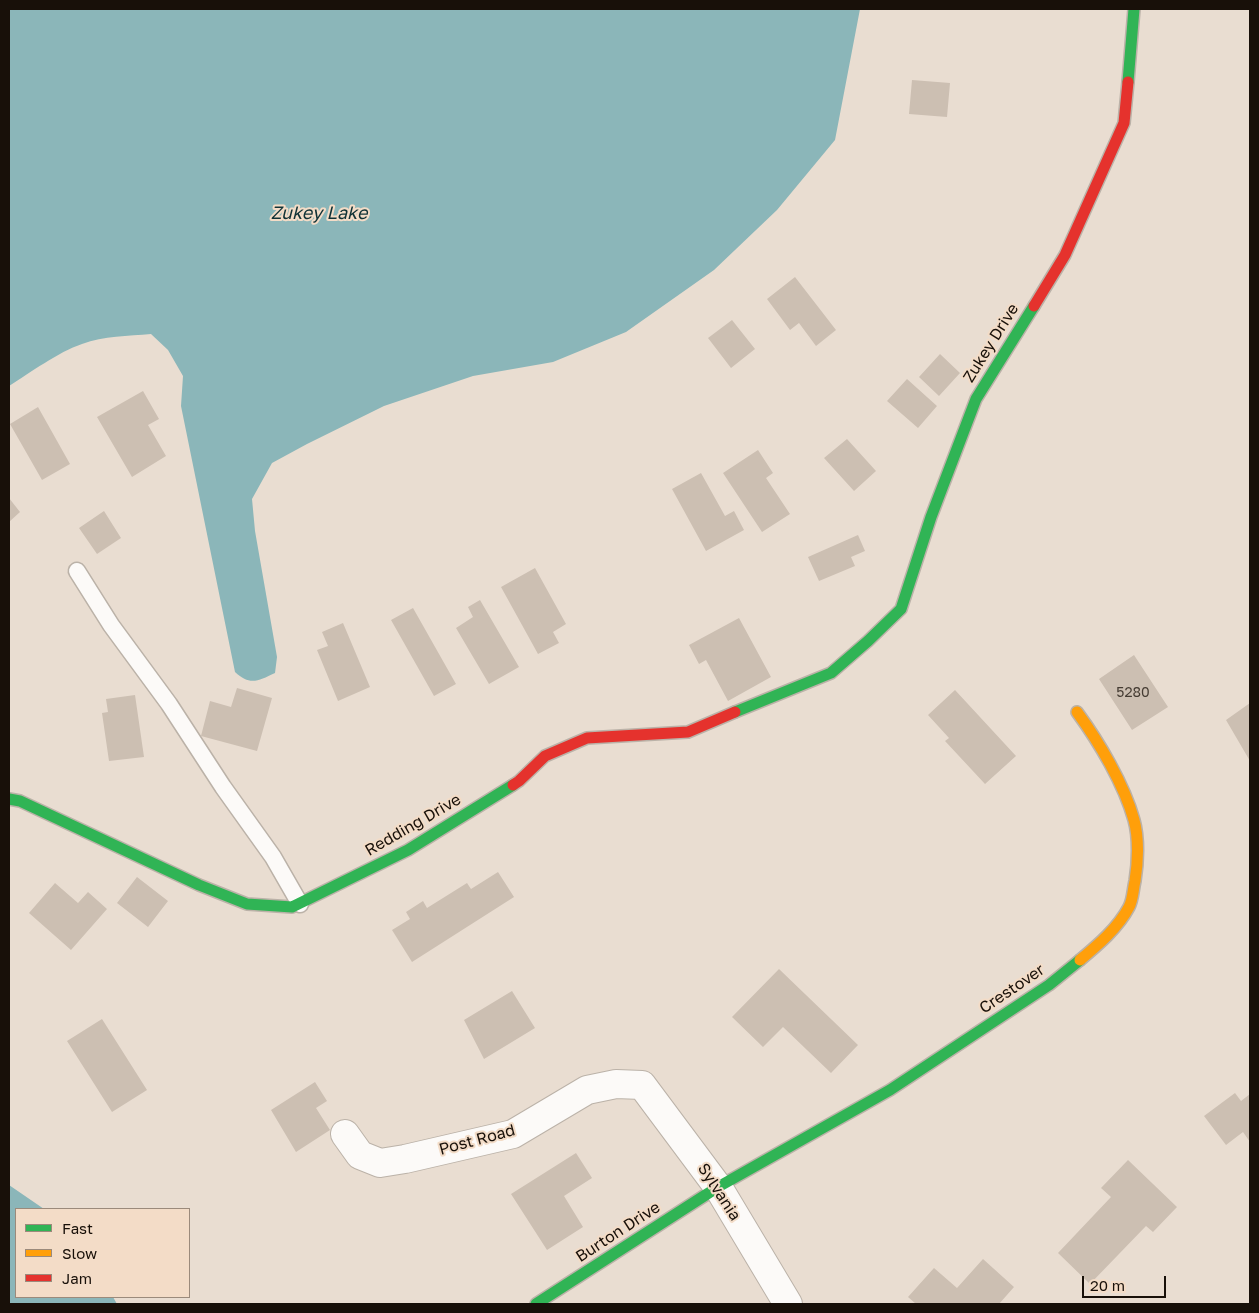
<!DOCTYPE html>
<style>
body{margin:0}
#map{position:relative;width:1259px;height:1313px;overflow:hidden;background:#e9ddd1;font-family:"Golos Text",sans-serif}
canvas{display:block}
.frame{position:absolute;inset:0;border:10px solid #181009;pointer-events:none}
.legend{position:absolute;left:15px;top:1208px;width:175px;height:90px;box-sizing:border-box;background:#f3dcc7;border:1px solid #9b8a7b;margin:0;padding:6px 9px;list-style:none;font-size:15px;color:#181009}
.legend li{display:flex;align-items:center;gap:10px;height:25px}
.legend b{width:25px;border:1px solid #9b8a7b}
.scale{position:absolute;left:1082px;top:1276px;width:84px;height:22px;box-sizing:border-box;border:2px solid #181009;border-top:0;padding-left:6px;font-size:15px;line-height:18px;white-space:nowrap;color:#181009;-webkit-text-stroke:4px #f3dcc7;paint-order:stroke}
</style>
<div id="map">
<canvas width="1259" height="1313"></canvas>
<div class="frame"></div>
<ul class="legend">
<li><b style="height:6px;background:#30b455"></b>Fast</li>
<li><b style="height:6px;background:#ff9f0a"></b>Slow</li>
<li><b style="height:6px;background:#e5322d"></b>Jam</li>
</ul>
<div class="scale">20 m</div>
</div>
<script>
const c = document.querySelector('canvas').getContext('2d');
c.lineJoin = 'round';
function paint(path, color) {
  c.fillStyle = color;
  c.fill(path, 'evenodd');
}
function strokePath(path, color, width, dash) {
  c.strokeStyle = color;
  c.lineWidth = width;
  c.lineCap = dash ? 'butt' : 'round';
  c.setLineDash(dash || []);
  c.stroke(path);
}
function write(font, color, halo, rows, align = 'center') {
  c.font = font + ' "Golos Text",sans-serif';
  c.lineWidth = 4;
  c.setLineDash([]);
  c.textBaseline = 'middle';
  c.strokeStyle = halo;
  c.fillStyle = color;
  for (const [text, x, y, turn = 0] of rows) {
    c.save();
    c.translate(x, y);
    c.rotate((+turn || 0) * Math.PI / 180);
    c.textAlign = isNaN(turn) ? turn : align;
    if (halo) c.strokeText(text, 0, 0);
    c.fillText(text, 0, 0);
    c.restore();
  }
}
paint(new Path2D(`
 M9 9H860L835 140 777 210 714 270 626 332 553 362 473 376 384 406 307 444 272 463 252 499 255 531 277 657 275 673C258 681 250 686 235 672L181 406 183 376 168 350 151 334C128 336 104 336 82 344 58 352 30 373 9 386Z
 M9 1185 44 1209H16V1297H113L117 1304H9Z`), '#8bb6b9');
paint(new Path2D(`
 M912 80 950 83 947 117 909 114Z
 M795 277 836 330 816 346 799 323 790 330 767 299Z
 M732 320 755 349 731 368 708 338Z
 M940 354 960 373 939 396 919 377Z
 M907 379 937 406 918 428 887 401Z
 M143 391 159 419 148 425 166 456 132 477 97 417Z
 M38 407 70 464 42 480 10 424Z
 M847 439 876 471 854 491 824 458Z
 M758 450 773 473 766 478 790 514 762 532 723 473Z
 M701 473 725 516 734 511 744 530 706 551 672 489Z
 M9 498 20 512 9 522Z
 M104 511 121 538 97 554 79 528Z
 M858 535 865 551 851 557 855 566 819 581 808 557Z
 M535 568 566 624 553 632 559 643 538 654 501 587Z
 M480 600 519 667 489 684 456 628 473 617 468 607Z
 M413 608 456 684 434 696 391 620Z
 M739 618 771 677 728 701 706 660 699 664 689 645Z
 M343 623 370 687 338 701 317 650 328 646 322 632Z
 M1134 655 1168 707 1132 730 1099 679Z
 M237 688 272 698 257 751 201 736 210 701 231 707Z
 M955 690 1016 756 985 784 945 741 949 738 928 715Z
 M135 695 144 757 109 761 102 713 108 712 106 699Z
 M1250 703V761L1226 720Z
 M498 872 514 897 412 962 392 930 410 919 406 912 423 901 427 908 467 883 471 889Z
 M137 877 168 901 148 927 117 903Z
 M55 883 78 903 88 892 107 909 71 950 29 913Z
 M779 969 858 1045 831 1073 783 1027 763 1047 732 1017Z
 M512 991 535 1028 484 1059 464 1020Z
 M102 1019 147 1090 112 1112 67 1041Z
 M315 1082 327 1101 316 1108 330 1130 296 1152 271 1110Z
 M1235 1093 1241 1101 1250 1094V1142L1243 1132 1226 1145 1204 1116Z
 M576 1153 592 1178 564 1196 583 1227 547 1250 511 1194Z
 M1128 1160 1177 1207 1153 1232 1146 1226 1090 1284 1058 1253 1111 1197 1101 1188Z
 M983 1259 1014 1287 999 1304H916L908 1297 934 1268 957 1288Z`), '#ccbfb2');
const lane = new Path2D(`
 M77 571 111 625 169 704 223 787 273 857 300 904`);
const street = new Path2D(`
 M345 1134 360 1155 380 1163 405 1159 513 1134 587 1090 616 1084 642 1085 718 1187 788 1304`);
const fast = new Path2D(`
 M1128 82 1134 9
 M735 712 831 673 868 641 901 609 931 517 976 399 1034 306
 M9 799 20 801 199 885 247 904 292 907 408 850 513 785
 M536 1304 718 1187 890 1090 1049 985 1080 960`);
const slow = new Path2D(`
 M1077 712C1099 742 1124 784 1134 820 1139 838 1138 863 1135 881 1133 889 1133 900 1129 907 1118 928 1098 945 1080 960`);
const jam = new Path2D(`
 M1034 306 1065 255 1124 123 1128 82
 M513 785 519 781 545 756 587 738 688 732 735 712`);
strokePath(lane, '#bbb2a8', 19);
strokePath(street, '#bbb2a8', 30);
strokePath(fast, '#bbb2a8', 14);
strokePath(slow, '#bbb2a8', 14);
strokePath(jam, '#bbb2a8', 14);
strokePath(lane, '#fcfaf8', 16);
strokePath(street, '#fcfaf8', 28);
strokePath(fast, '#30b455', 11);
strokePath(slow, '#ff9f0a', 11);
strokePath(jam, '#e5322d', 11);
write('14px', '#453c33', null, [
 ["5280",1133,693]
]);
write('16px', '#181009', '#f3dcc7', [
 ["Zukey Drive",991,343,-58],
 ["Redding Drive",413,825,-30],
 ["Crestover",1012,989,-34],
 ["Post Road",477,1140,-15],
 ["Sylvania",719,1192,57],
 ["Burton Drive",618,1232,-33]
]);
write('italic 18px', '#103236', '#f3dcc7', [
 ["Zukey Lake",319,213]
]);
</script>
